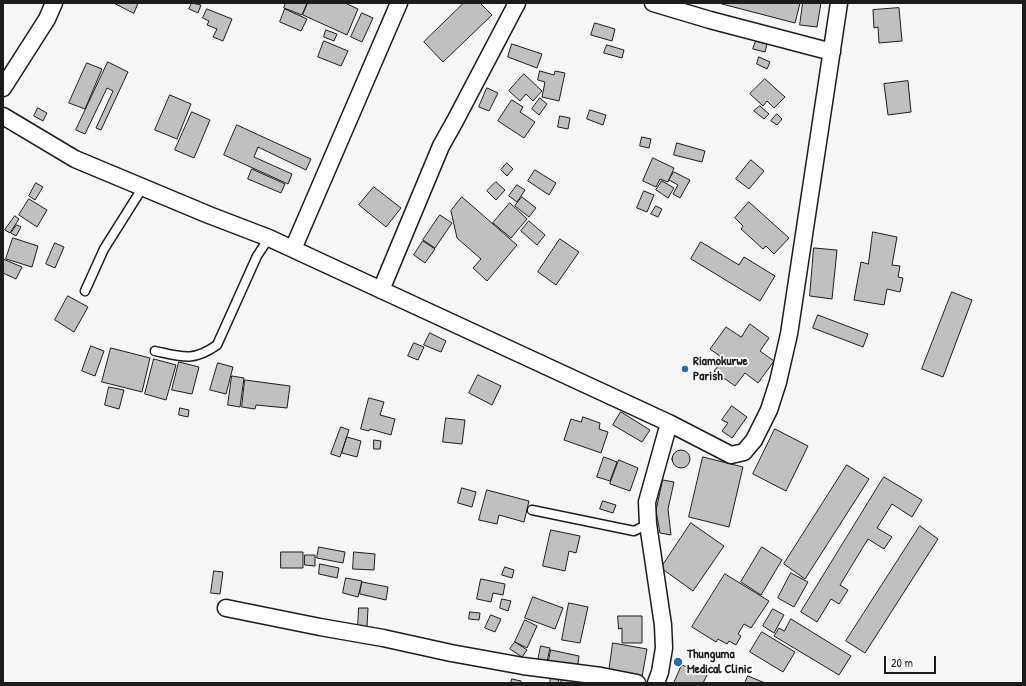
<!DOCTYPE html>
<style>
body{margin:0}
#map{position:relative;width:1026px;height:686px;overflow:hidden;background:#f6f6f6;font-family:"Patrick Hand",sans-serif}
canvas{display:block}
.frame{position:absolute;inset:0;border:4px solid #1c1c1c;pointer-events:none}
.scale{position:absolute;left:884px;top:656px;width:52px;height:18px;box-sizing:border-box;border:2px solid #1c1c1c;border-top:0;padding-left:5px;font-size:12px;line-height:14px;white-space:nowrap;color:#1c1c1c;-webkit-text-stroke:3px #fff;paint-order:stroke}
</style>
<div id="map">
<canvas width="1026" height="686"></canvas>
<div class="frame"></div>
<div class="scale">20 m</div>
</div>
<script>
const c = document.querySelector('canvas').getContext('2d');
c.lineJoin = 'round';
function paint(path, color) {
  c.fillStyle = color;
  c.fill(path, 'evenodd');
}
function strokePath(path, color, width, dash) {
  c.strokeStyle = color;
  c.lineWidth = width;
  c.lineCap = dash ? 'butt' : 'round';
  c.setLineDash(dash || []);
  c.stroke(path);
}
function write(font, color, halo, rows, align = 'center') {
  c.font = font + ' "Patrick Hand",sans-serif';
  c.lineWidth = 3.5;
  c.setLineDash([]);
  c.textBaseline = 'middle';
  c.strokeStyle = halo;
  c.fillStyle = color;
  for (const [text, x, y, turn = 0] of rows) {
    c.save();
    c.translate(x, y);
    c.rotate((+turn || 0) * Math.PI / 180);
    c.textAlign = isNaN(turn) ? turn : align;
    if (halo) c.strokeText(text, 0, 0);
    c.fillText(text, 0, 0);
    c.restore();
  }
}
const building = new Path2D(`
 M114 3H138L134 13Z
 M192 3 201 5 198 13 189 9Z
 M286 3H307L302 15 284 8Z
 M308 3H345L358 9 347 35 303 15Z
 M464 3H480L492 15 443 62 424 42Z
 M723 3H800L795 23 722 4Z
 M803 3H821L817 27 800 25Z
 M899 8 902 41 879 43 878 27 874 28 873 10Z
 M207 9 232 19 223 41 213 37 217 29 207 25 209 21 203 18Z
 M285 9 307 19 301 31 280 22Z
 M362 13 373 18 362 42 351 37Z
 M595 23 615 29 612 41 591 35Z
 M326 30 337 34 334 41 324 37Z
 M324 41 348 51 341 66 318 57Z
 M756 41 767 44 765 52 753 49Z
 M512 44 542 54 537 68 508 57Z
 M607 45 624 50 622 58 604 53Z
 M759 57 770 62 767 69 757 64Z
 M108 62 128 72 101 130 96 128 113 91 107 88 85 134 76 130Z
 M87 63 102 69 85 109 69 103Z
 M540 71 554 75 555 71 565 73 559 101 542 97 545 82 538 80Z
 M524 74 542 91 533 101 526 94 520 101 509 91Z
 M765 79 785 97 774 108 767 101 763 106 750 94Z
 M908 81 911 112 888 115 884 84Z
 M487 88 498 93 489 111 479 107Z
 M170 95 191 104 177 139 155 130Z
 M540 98 547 104 539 115 532 109Z
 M512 100 523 107 520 112 535 122 524 138 498 121Z
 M760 106 769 114 764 119 754 111Z
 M38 108 47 113 43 121 34 116Z
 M590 110 606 115 603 125 587 119Z
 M192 112 210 120 194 158 175 150Z
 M777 114 782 119 777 125 771 121Z
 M560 116 570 118 568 129 558 127Z
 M237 125 311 159 306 170 258 147 254 157 292 174 288 184 224 155Z
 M642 137 651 139 649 148 640 146Z
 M677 143 705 151 702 162 674 155Z
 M653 158 674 168 668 182 660 179 656 187 643 181Z
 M751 160 764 171 749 189 736 179Z
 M507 163 513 169 507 176 501 170Z
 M252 169 285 184 281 193 248 179Z
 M535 170 556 183 549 195 528 181Z
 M674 172 690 180 680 198 673 194 678 185 669 180Z
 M662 181 674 188 668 198 656 190Z
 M496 182 505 190 496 200 487 191Z
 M36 183 43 187 35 200 29 196Z
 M517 185 525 190 517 202 509 196Z
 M374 187 401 208 386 227 359 205Z
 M644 191 654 195 647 212 637 208Z
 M462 197 517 245 487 281 473 268 481 259 457 238 451 211Z
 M522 197 536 208 529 217 515 206Z
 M29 199 47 210 37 227 19 215Z
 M749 202 789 238 774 254 766 246 763 249 741 229 743 226 735 218Z
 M510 203 527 219 511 238 493 223Z
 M656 206 662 209 658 217 651 214Z
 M440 215 452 223 435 248 423 240Z
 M15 216 19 219 10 233 5 230Z
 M529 221 545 235 537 245 521 231Z
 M17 225 21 227 16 236 11 233Z
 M873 232 897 237 892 265 900 266 898 277 903 278 900 292 887 289 884 305 854 300 861 262 868 264Z
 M13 238 38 246 32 267 6 259Z
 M560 239 579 252 556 285 538 272Z
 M423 241 435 249 425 263 414 255Z
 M701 242 739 265 744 257 775 276 760 301 691 259Z
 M55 243 64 247 55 268 46 264Z
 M814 248 837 250 832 299 810 296Z
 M3 259 22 267 16 279 3 273Z
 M952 292 972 300 943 377 922 369Z
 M68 296 88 307 74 332 55 320Z
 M818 315 868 334 863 347 813 328Z
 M750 324 769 338 760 351 774 361 758 383 745 373 735 386 714 371 724 359 710 349 726 327 741 337Z
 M430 333 446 341 441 352 424 345Z
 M414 343 424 347 418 360 408 356Z
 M91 346 104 351 95 376 82 371Z
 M111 348 150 358 142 392 102 382Z
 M154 359 176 365 166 400 145 394Z
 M179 362 199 367 192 394 172 390Z
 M218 363 233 367 226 394 210 390Z
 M478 375 501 386 492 405 469 393Z
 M232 376 244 378 240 407 228 405Z
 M245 380 290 386 287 408 256 405 255 409 242 407Z
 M109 387 124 390 119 409 105 405Z
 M369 398 384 402 380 415 395 419 391 435 370 429 369 431 361 429Z
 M732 406 747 417 732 438 722 431 728 423 722 420Z
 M180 408 189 410 188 417 179 415Z
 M621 412 650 430 642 442 613 425Z
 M583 417 600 423 599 429 608 432 601 453 564 440 571 419 581 422Z
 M446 418 465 420 462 444 443 442Z
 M341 427 349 430 340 457 331 454Z
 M775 429 808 446 786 491 753 474Z
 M347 437 361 441 357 457 342 453Z
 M374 440 381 441 380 449H374Z
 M672 459a9 9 0 1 1 18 0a9 9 0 1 1-18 0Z
 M604 457 617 462 610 481 597 477Z
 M703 457 743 467 729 527 689 517Z
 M619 460 638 468 630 491 610 484Z
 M847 465 869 479 805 579 784 564Z
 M884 477 922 500 912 517 892 504 877 528 892 537 884 549 868 539 840 585 848 590 839 604 831 599 817 622 801 612Z
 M663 480 674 482 668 509 671 535 660 533 656 511Z
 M462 488 476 492 472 507 458 503Z
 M487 490 529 501 524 522 499 515 497 524 479 520Z
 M603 501 616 505 613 513 600 509Z
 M691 523 724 546 693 591 661 568Z
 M920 526 938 539 865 653 846 641Z
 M551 530 580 536 576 553 569 551 565 571 543 566Z
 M319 547 345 552 343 563 317 558Z
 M762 547 782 560 761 595 741 582Z
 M281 552H303V568H281Z
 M354 552 375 554 374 570 353 569Z
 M305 555H315V566L305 565Z
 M320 564 339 568 337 578 319 574Z
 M505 567 514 570 512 578 502 575Z
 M214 571 223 572 220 594 211 593Z
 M791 573 808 582 794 607 778 598Z
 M725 574 769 601 751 628 744 624 738 634 741 636 736 645 729 641 727 644 718 639 716 642 692 627Z
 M346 578 362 581 358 597 343 593Z
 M481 579 505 584 503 595 493 593 491 602 477 599Z
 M362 582 388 587 386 600 360 594Z
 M533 597 563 608 555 629 525 618Z
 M502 599 511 601 508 611 500 608Z
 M569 603 588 607 580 643 562 640Z
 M359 608H368L367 627H358Z
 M773 609 784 615 774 633 763 626Z
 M470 612 480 613 479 620 469 619Z
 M491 615 501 619 495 632 485 628Z
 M618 616H642V643H622V628L619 629Z
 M791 619 851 656 839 675 774 636 779 628 784 631Z
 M525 620 537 626 527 648 515 642Z
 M762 632 795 652 783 672 750 652Z
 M515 642 527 650 522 657 510 649Z
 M613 643 647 649 642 677 609 672Z
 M541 646 550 648 547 662 538 660Z
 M551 650 579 656 577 671 548 665Z
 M682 665 707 675 703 683H674Z
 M748 676 765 683H745Z
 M551 677 559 678 558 683H550Z
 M562 678 591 683H561Z
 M512 679 521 681V683H511Z`);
paint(building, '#c0c0c0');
strokePath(building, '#1c1c1c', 1);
const service = new Path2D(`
 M85 291 104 249 143 187
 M155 351C182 357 193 362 217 345L257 256 269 238
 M532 510 634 531 648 524`);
const minor = new Path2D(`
 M653 3 710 20 832 52
 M3 88 47 19 54 3
 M3 116 75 159 209 215 269 238 669 423 731 455 744 452 754 440 769 410 778 382 789 334 839 3
 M293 249 399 3
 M381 290 441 146 455 121 517 3
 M226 608 320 627 383 638 451 653 523 666 601 676 637 683
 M656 683 660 672 664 648 663 625 648 524 647 502 669 423`);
strokePath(service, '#1c1c1c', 11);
strokePath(minor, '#1c1c1c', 19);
strokePath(service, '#fff', 8);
strokePath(minor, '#fff', 16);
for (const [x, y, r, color] of [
 [685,369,4,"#1f6fb2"],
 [678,662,5,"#1f6fb2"]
]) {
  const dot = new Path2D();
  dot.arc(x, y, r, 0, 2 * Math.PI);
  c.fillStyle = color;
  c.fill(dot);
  strokePath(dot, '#fff', 1.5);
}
write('bold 13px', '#1c1c1c', '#fff', [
 ["Riamokurwe",693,362],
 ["Parish",693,377],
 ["Thunguma",687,655],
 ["Medical Clinic",687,670]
], 'left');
</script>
